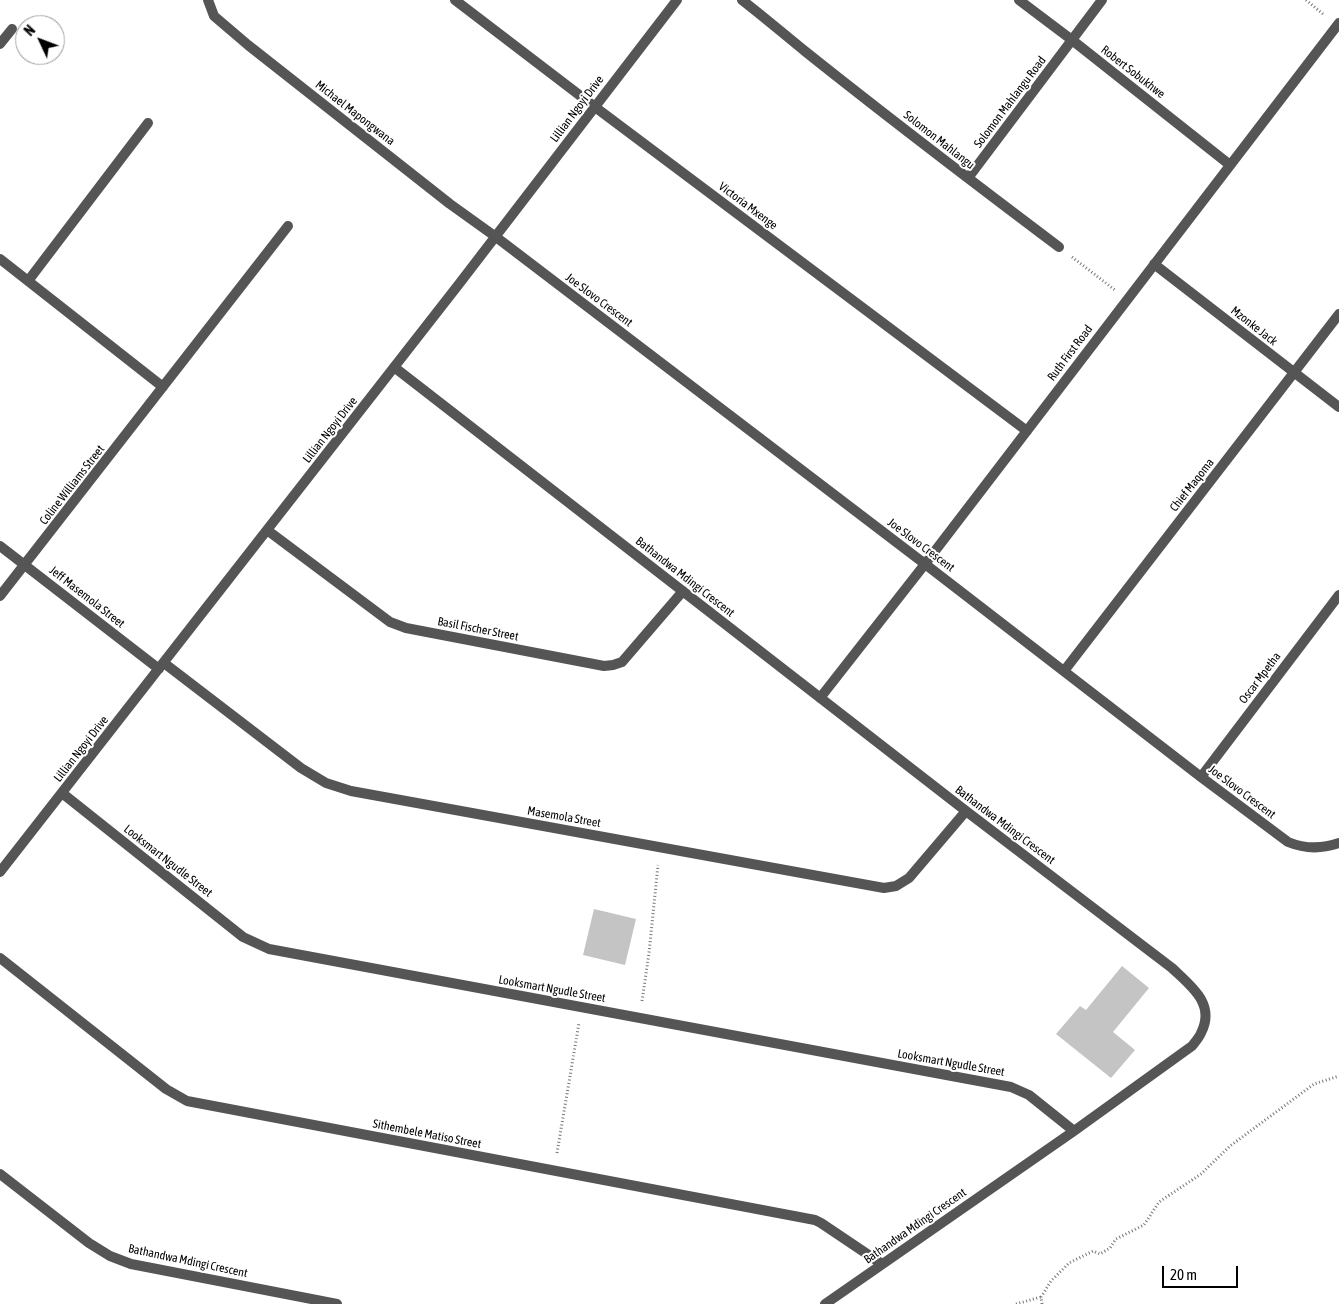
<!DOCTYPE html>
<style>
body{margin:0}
#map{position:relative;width:1339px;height:1304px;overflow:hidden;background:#fff;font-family:"Asap Condensed",sans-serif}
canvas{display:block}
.north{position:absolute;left:15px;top:15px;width:50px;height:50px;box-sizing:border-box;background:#fff;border:1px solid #999;border-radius:50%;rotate:313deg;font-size:14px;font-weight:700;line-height:20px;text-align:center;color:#000}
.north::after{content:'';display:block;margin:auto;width:18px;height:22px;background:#000;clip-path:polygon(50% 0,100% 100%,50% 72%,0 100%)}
.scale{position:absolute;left:1162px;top:1266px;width:76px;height:22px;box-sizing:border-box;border:2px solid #000;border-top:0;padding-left:6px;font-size:15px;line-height:18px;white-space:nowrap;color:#000;-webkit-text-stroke:4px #fff;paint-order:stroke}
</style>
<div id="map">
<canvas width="1339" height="1304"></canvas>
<div class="north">N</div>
<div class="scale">20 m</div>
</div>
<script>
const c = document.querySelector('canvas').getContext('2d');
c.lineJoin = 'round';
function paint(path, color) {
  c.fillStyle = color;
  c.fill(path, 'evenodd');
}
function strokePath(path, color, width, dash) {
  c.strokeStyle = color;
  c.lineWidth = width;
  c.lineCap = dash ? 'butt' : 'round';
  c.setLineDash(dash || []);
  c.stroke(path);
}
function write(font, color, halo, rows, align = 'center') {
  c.font = font + ' "Asap Condensed",sans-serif';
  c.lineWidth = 4;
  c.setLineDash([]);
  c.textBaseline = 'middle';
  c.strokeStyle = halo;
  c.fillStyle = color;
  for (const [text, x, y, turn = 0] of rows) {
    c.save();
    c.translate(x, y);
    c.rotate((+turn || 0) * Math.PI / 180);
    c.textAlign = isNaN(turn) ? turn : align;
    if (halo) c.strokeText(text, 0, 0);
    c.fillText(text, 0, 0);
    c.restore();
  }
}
paint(new Path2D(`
 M594 909 636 919 625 965 583 955Z
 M1122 966 1149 988 1113 1032 1135 1050 1111 1078 1056 1034 1080 1006 1086 1010Z`), '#c4c4c4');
strokePath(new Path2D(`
 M1306 0 1323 14
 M1072 257 1115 290
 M642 1001 649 953 658 865
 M557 1153 579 1023
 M1016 1304 1041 1297
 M1042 1304 1041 1297 1051 1281 1069 1263 1093 1251 1100 1254 1110 1248 1116 1239 1144 1225 1159 1202 1201 1174 1230 1146 1314 1084 1339 1076`), '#777', 3, [1, 2.5]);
strokePath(new Path2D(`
 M208 0 214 16 248 45 450 204 496 237 925 564 1201 777 1288 842C1305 849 1322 849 1339 843
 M455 0 595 107 1027 431
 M742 0C764 17 785 35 806 52 890 119 974 183 1059 247
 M1019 0 1072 40 1230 165
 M0 44 12 29
 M968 178 1102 0
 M0 259 163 387
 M1154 264 1339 407
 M28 281 148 123
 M394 367 966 811 1172 968C1191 986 1216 1004 1201 1033 1199 1038 1195 1042 1192 1046L1074 1131 825 1304
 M267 530 390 622 406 628 604 666 613 665 622 662 683 591
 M0 546 159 669
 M0 596 288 226
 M164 663 301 768 326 783 351 791 884 888 896 886 909 878 966 811
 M1064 671 1339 314
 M820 698 925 564 1339 23
 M1201 777 1339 595
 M62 793 243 937 269 949 1011 1087 1029 1095 1074 1131
 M0 872 459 284 677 0
 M0 958 166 1089 187 1101 815 1220 821 1223 882 1264
 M0 1174 89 1243 110 1256 131 1264 337 1304`), '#555', 10);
write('12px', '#000', '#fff', [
 ["Robert Sobukhwe",1133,72,38],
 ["Solomon Mahlangu Road",1010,102,-53],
 ["Lillian Ngoyi Drive",577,109,-53],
 ["Michael Mapongwana",355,113,38],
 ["Solomon Mahlangu",939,140,38],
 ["Victoria Mxenge",748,206,37],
 ["Joe Slovo Crescent",599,300,37],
 ["Mzonke Jack",1254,326,38],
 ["Ruth First Road",1070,353,-53],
 ["Lillian Ngoyi Drive",330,430,-52],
 ["Coline Williams Street",72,485,-52],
 ["Chief Maqoma",1192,485,-52],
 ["Joe Slovo Crescent",921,545,37],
 ["Bathandwa Mdingi Crescent",685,577,38],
 ["Jeff Masemola Street",87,597,38],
 ["Basil Fischer Street",478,629,11],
 ["Oscar Mpetha",1260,678,-53],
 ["Lillian Ngoyi Drive",81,749,-52],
 ["Joe Slovo Crescent",1242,792,37],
 ["Masemola Street",564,817,10],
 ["Bathandwa Mdingi Crescent",1005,825,37],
 ["Looksmart Ngudle Street",168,861,38],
 ["Looksmart Ngudle Street",552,989,10],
 ["Looksmart Ngudle Street",951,1063,10],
 ["Sithembele Matiso Street",427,1134,11],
 ["Bathandwa Mdingi Crescent",915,1226,-35],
 ["Bathandwa Mdingi Crescent",188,1261,12]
]);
</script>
